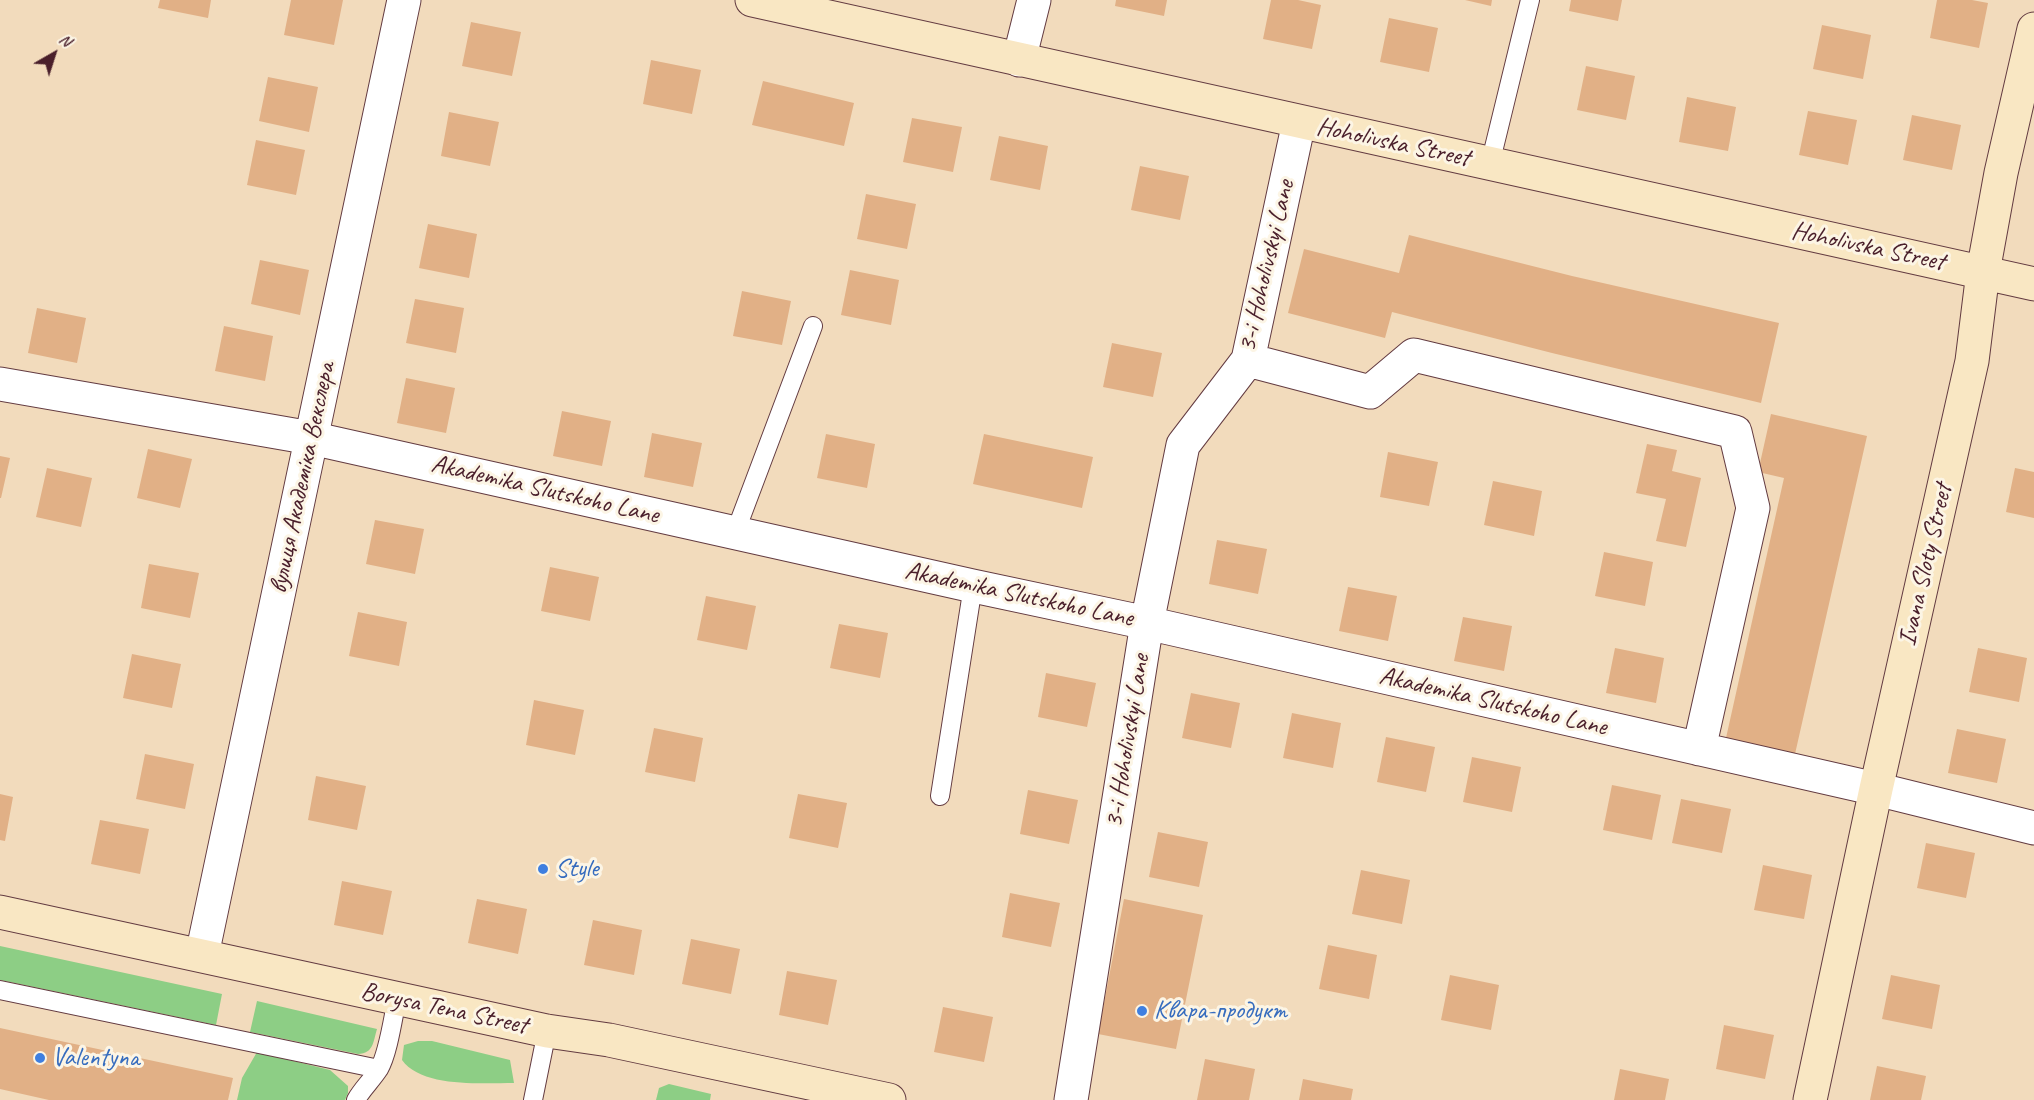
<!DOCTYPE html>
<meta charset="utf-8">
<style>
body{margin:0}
#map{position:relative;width:2034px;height:1100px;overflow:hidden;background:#f2dbbc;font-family:Caveat,sans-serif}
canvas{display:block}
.north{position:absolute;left:24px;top:24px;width:60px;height:60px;-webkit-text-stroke:4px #fcf5e5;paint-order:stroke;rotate:39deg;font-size:16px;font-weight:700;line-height:24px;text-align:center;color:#4a1f2b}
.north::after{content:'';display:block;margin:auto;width:21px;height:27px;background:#4a1f2b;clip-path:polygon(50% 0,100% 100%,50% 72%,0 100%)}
</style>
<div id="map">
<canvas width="2034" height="1100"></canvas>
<div class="north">N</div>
</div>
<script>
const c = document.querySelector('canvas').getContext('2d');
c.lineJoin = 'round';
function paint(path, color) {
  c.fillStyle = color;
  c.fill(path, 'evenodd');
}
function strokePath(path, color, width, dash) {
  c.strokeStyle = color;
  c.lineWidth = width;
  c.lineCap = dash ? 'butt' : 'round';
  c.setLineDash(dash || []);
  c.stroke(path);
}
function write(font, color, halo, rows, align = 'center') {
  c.font = font + ' Caveat,sans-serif';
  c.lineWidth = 6;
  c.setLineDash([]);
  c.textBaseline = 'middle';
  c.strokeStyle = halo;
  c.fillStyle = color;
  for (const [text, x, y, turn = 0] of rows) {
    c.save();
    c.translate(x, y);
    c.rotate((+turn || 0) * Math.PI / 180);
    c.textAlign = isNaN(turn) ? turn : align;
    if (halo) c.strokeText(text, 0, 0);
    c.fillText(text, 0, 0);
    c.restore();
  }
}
paint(new Path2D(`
 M0 946 222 994 216 1025 0 980Z
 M257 1001 377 1029C373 1042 374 1053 358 1054L250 1032Z
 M418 1041H432L510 1060 514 1083C482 1083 422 1088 402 1060L404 1045Z
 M257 1052 330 1070 348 1086V1093L345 1100H237L242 1078Z
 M669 1084 711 1094 710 1100H656L659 1088Z`), '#8dce85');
paint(new Path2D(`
 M160 0H211L208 18 158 8Z
 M291 0H343L334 45 284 35Z
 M1116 0H1167L1164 16 1115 6Z
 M1271 0H1298L1321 5 1312 49 1263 39Z
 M1465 0H1492L1491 6Z
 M1571 0H1622L1618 21 1569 11Z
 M1937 0H1972L1988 3 1979 48 1930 38Z
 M1389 18 1438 28 1429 72 1380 62Z
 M471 22 521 32 512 76 462 66Z
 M1822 25 1871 35 1863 79 1813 69Z
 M651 60 701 70 692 114 643 104Z
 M1586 66 1635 76 1626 120 1577 110Z
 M268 77 318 87 309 132 259 121Z
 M763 81 854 103 844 146 752 125Z
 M1687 97 1736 107 1728 151 1679 142Z
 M1808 111 1857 120 1848 165 1799 155Z
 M449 112 499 122 490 166 441 156Z
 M1912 115 1961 125 1952 170 1903 160Z
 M912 118 962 127 953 172 903 162Z
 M999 136 1048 146 1040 190 990 180Z
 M256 140 305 150 296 195 247 185Z
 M1140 166 1189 176 1180 220 1131 210Z
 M866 194 916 204 907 249 857 239Z
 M428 224 477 234 469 278 419 268Z
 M1409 235 1572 276 1779 323 1761 403 1552 353 1392 312 1385 338 1288 313 1304 249 1399 273Z
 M260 260 309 270 300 315 251 304Z
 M850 270 899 280 891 325 841 315Z
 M742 291 791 301 782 345 733 336Z
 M415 299 464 308 456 353 406 343Z
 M37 308 86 318 77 363 28 353Z
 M224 326 273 336 265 381 215 371Z
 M1112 343 1162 353 1153 397 1103 387Z
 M406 378 455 388 446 433 397 423Z
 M562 411 611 421 602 466 553 456Z
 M1771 414 1867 436 1795 754 1726 738 1784 478 1758 472Z
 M652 433 702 443 693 487 644 477Z
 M826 434 875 444 867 488 817 478Z
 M984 434 1093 457 1082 508 973 484Z
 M1647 444 1677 450 1672 471 1701 478 1686 547 1656 541 1666 499 1636 493Z
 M148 449 192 459 180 508 137 498Z
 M1388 452 1438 462 1429 506 1380 497Z
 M0 456 10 458 1 498H0Z
 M47 468 92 478 81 527 36 517Z
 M2015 468 2034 472V518L2006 512Z
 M1493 481 1542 491 1534 536 1484 525Z
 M375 520 424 529 415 574 366 564Z
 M1217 540 1267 549 1258 594 1209 584Z
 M1604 552 1653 562 1645 606 1595 596Z
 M149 564 199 573 190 618 141 608Z
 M550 567 599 577 590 621 541 611Z
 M1348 587 1397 596 1388 641 1339 631Z
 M706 596 756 606 747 650 697 640Z
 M358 612 407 622 399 666 349 656Z
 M1463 617 1512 626 1504 671 1454 661Z
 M839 624 888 633 880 678 830 668Z
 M1615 648 1664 658 1656 703 1606 693Z
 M1978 648 2027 658 2019 702 1969 692Z
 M132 654 181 664 172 708 123 698Z
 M1046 673 1096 683 1087 727 1038 717Z
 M1191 693 1240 703 1231 748 1182 738Z
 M534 700 584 710 575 755 526 745Z
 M1292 713 1341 723 1333 768 1283 758Z
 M654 728 703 738 695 782 645 772Z
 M1957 729 2006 739 1997 783 1948 773Z
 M1386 737 1435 747 1426 792 1377 782Z
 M145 754 194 764 185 809 136 799Z
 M1472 757 1521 767 1512 812 1463 802Z
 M316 776 366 786 357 830 308 820Z
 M1612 785 1661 795 1652 840 1603 830Z
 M1028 790 1078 800 1069 844 1020 834Z
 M0 794 13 797 5 841 0 840Z
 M798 794 847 803 838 848 789 838Z
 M1681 799 1731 809 1722 853 1672 843Z
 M100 820 149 829 140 874 91 864Z
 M1158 832 1208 842 1199 887 1149 877Z
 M1926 843 1975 853 1966 898 1917 888Z
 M1763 865 1812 875 1804 919 1754 910Z
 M1361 870 1410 880 1402 924 1352 914Z
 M342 881 392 891 383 935 334 925Z
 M1010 893 1060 903 1051 947 1002 937Z
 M477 899 527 909 518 954 468 943Z
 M1124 899 1203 915 1176 1049 1098 1034Z
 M593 920 642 930 634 975 584 965Z
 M691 939 740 949 731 994 682 984Z
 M1328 945 1377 955 1369 999 1319 989Z
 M787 971 837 980 828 1025 779 1015Z
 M1450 975 1499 985 1491 1030 1441 1020Z
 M1891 975 1940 985 1932 1029 1882 1019Z
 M943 1007 993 1017 984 1062 934 1052Z
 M1724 1025 1774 1035 1765 1079 1716 1069Z
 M0 1028 233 1078 228 1100H49L0 1089Z
 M1205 1059 1255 1069 1249 1100H1197Z
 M1877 1066 1926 1076 1921 1100H1870Z
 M1620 1069 1669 1079 1665 1100H1614Z
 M1303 1079 1353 1089 1351 1100H1299Z`), '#e1b086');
const lane = new Path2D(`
 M1490 164 1530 0
 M735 533 813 326
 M940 796 973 586
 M0 990 379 1069
 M356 1100C362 1089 372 1080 379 1069 388 1054 393 1018 397 999
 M533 1100 547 1031`);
const street = new Path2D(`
 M1019 60 1034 0
 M1248 360 1370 392 1414 355 1735 432 1753 508 1699 749
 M0 384 311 438 973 586 1147 623 1876 789 2034 828
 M202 955 404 0
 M1071 1100 1147 623 1183 445 1248 360 1299 122`);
const secondary = new Path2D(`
 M752 0 2034 284
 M0 912 547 1031 609 1040 889 1100
 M1810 1100 1876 789 1972 361 1983 272 2001 173 2034 29`);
strokePath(lane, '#633b41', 20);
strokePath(street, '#633b41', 35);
strokePath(secondary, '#633b41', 35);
strokePath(lane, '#fff', 18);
strokePath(street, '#fff', 33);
strokePath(secondary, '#f9e7c3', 33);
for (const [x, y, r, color] of [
 [543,869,6,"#3f7fe0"],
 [1142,1011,6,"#3f7fe0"],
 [40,1058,6,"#3f7fe0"]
]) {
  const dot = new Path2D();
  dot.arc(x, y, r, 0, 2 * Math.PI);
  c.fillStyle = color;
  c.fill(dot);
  strokePath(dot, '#fcf5e5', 2);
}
write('26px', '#4a1f2b', '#fcf5e5', [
 ["Hoholivska Street",1393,143,12],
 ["Hoholivska Street",1868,247,12],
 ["3-i Hoholivskyi Lane",1267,266,-77],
 ["вулиця Академіка Векслера",303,478,-78],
 ["Akademika Slutskoho Lane",545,490,13],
 ["Ivana Sloty Street",1926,565,-77],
 ["Akademika Slutskoho Lane",1019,595,12],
 ["Akademika Slutskoho Lane",1493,702,13],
 ["3-i Hoholivskyi Lane",1128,741,-81],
 ["Borysa Tena Street",444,1009,12]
]);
write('26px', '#366cbe', '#fcf5e5', [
 ["Style",555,869],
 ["Квара-продукт",1154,1011],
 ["Valentyna",52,1058]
], 'left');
</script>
